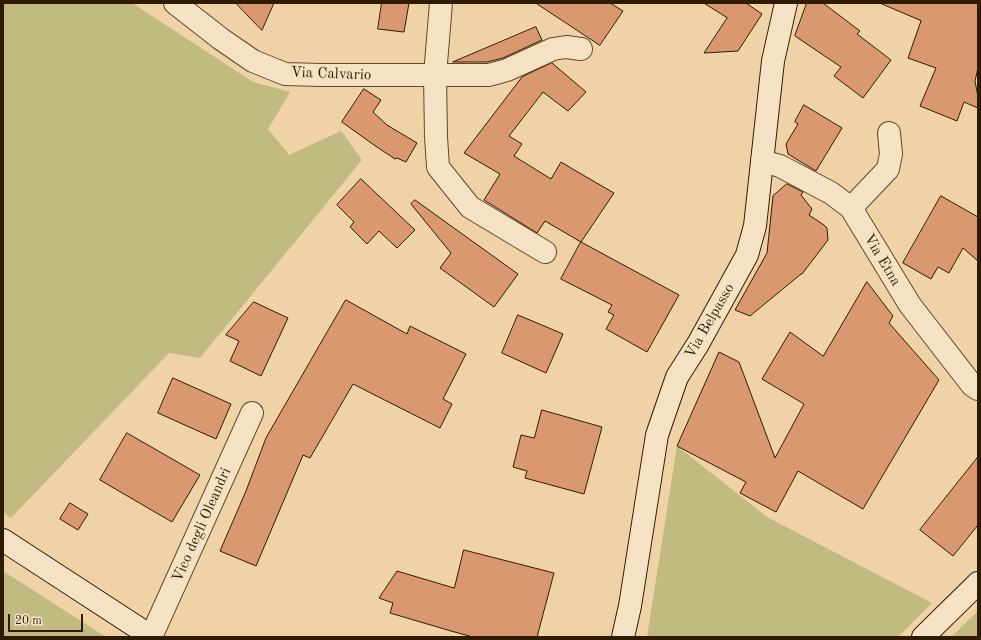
<!DOCTYPE html>
<style>
body{margin:0}
#map{position:relative;width:981px;height:640px;overflow:hidden;background:#efd2a5;font-family:"Old Standard TT",serif}
canvas{display:block}
.frame{position:absolute;inset:0;border:4px solid #311b00;pointer-events:none}
.scale{position:absolute;left:8px;top:614px;width:75px;height:18px;box-sizing:border-box;border:2px solid #311b00;border-top:0;padding-left:5px;font-size:12px;line-height:14px;white-space:nowrap;color:#311b00;-webkit-text-stroke:3px #f5e2c4;paint-order:stroke}
</style>
<div id="map">
<canvas width="981" height="640"></canvas>
<div class="frame"></div>
<div class="scale">20 m</div>
</div>
<script>
const c = document.querySelector('canvas').getContext('2d');
c.lineJoin = 'round';
function paint(path, color) {
  c.fillStyle = color;
  c.fill(path, 'evenodd');
}
function strokePath(path, color, width, dash) {
  c.strokeStyle = color;
  c.lineWidth = width;
  c.lineCap = dash ? 'butt' : 'round';
  c.setLineDash(dash || []);
  c.stroke(path);
}
function write(font, color, halo, rows, align = 'center') {
  c.font = font + ' "Old Standard TT",serif';
  c.lineWidth = 3;
  c.setLineDash([]);
  c.textBaseline = 'middle';
  c.strokeStyle = halo;
  c.fillStyle = color;
  for (const [text, x, y, turn = 0] of rows) {
    c.save();
    c.translate(x, y);
    c.rotate((+turn || 0) * Math.PI / 180);
    c.textAlign = isNaN(turn) ? turn : align;
    if (halo) c.strokeText(text, 0, 0);
    c.fillText(text, 0, 0);
    c.restore();
  }
}
paint(new Path2D(`
 M3 3H132L253 82 290 92 268 129 289 155 341 131 362 160 200 358 169 353 11 518 3 512Z
 M677 446 767 517 932 603 898 637H647Z
 M3 571 106 637H3Z
 M978 611V637H951Z`), '#c1ba81');
const building = new Path2D(`
 M236 3H274L262 30Z
 M382 3H409L404 32 378 29Z
 M536 3H610L623 11 600 45Z
 M704 3H746L762 14 738 51 704 53 727 18Z
 M807 3H823L860 31 857 34 891 60 863 98 834 76 841 67 795 36Z
 M880 3H978V68L975 81 978 97V108L964 102 957 121 920 106 936 68 908 58 921 21Z
 M536 27 542 40 503 58 487 62H453Z
 M552 63 586 92 568 111 543 92 509 136 522 144 514 156 551 179 561 162 576 171 614 193 581 242 545 221 537 233 484 200 500 174 464 153 522 77Z
 M364 89 381 100 373 112 387 125 417 143 406 162 397 158 395 159 374 145 342 122Z
 M804 105 842 128 816 171 806 165 788 154 786 144 798 124 795 122Z
 M361 179 415 230 397 248 379 231 367 244 350 227 354 222 337 205Z
 M787 184 803 192 801 195 812 209 809 215 824 225 827 228 828 240 802 274H801L750 316 735 310 767 253 773 196Z
 M941 196 978 217V261L963 248 949 273 938 267 931 279 903 263Z
 M415 200 518 274 494 307 440 268 451 253 411 204Z
 M581 242 679 295 647 352 606 329 614 315 608 312 612 305 561 279Z
 M867 282 893 316 889 323 939 380 863 509 798 471 776 512 740 493 746 482 677 446 719 352 739 362 775 458 804 404 762 379 790 332 823 356Z
 M346 300 407 334 410 326 466 354 443 399 452 404 440 428 353 384 310 458 303 455 256 566 220 551 246 491 266 438Z
 M254 302 288 318 261 376 230 361 239 341 226 335Z
 M518 315 563 334 546 373 502 353Z
 M173 378 231 404 216 439 158 413Z
 M542 410 602 427 584 494 525 478 527 471 513 467 521 435 534 438Z
 M127 433 200 475 172 522 100 480Z
 M978 457V525L953 556 920 530Z
 M70 503 88 514 78 530 60 519Z
 M464 550 554 573 537 637H473L451 631 390 613 393 603 379 598 397 571 454 588Z`);
paint(building, '#da9871');
strokePath(building, '#311b00', 1);
const street = new Path2D(`
 M175 3 221 39 253 61 285 74 321 75H489L507 70 553 49 566 47 581 49
 M441 3 435 75 436 137 438 167 470 207 545 252
 M762 161 780 166 831 193 851 208 910 305 972 385 978 389
 M851 208 888 169 891 154 889 133
 M151 637 252 413`);
const secondary = new Path2D(`
 M3 540 152 637
 M623 637 630 606 657 435 677 377 698 344 730 286 747 255 755 226 773 61 786 3
 M923 637 978 583`);
strokePath(street, '#604929', 24);
strokePath(secondary, '#311b00', 24);
strokePath(street, '#f5e2c4', 22);
strokePath(secondary, '#f5e2c4', 22);
write('15px', '#311b00', '#f5e2c4', [
 ["Via Calvario",331,74,2],
 ["Via Etna",882,260,59],
 ["Via Belpasso",710,321,-60],
 ["Vico degli Oleandri",202,525,-66]
]);
</script>
